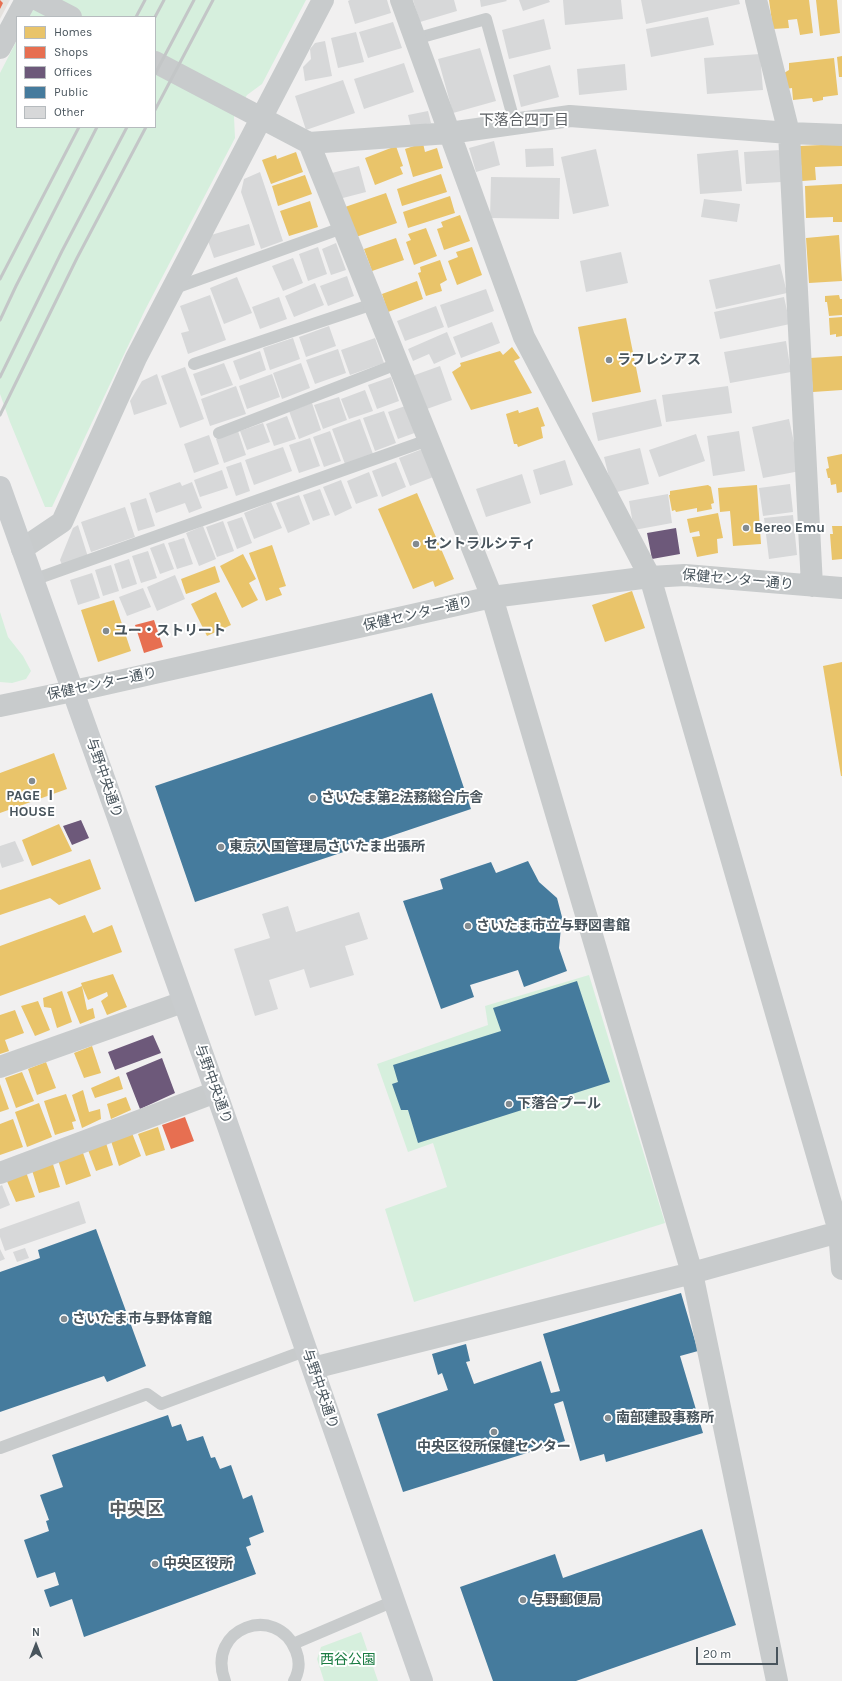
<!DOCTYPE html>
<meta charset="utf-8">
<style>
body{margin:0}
#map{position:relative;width:842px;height:1681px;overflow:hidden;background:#f1f0f0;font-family:Karla,sans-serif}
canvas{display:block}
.legend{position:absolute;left:16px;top:16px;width:140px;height:112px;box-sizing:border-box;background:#fff;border:1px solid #b6bbbe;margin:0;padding:5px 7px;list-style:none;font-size:12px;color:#48545c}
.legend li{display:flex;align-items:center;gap:8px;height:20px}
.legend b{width:20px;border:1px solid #b6bbbe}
.north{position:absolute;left:16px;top:1625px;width:40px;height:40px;-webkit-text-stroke:3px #fff;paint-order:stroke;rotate:0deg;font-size:11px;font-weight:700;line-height:16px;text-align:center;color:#48545c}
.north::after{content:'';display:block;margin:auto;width:14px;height:18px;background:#48545c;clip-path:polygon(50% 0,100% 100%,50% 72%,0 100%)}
.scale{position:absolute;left:696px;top:1647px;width:82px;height:18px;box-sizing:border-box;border:2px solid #48545c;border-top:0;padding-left:5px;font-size:12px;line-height:14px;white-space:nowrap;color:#48545c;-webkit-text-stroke:3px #fff;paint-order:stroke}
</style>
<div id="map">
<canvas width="842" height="1681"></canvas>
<ul class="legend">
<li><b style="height:11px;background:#e9c46a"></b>Homes</li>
<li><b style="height:11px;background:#e76f51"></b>Shops</li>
<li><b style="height:11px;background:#6d597a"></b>Offices</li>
<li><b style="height:11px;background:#457b9d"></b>Public</li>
<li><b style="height:11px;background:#d7d8d9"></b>Other</li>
</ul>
<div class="north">N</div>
<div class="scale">20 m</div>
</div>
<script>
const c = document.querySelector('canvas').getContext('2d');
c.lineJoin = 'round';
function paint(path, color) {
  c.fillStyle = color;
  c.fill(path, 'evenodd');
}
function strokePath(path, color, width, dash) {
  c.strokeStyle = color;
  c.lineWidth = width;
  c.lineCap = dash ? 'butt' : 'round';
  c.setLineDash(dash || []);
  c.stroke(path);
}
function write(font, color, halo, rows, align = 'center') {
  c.font = font + ' Karla,"Noto Sans JP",sans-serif';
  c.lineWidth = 4;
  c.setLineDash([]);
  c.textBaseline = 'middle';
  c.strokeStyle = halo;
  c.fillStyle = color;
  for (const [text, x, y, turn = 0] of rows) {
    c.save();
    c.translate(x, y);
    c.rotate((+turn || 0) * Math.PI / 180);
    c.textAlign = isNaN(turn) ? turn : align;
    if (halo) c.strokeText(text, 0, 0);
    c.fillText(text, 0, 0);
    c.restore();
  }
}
paint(new Path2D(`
 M0 0H10L0 19Z`), '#e5e2de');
paint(new Path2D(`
 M39 0H306L262 84 247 95 234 117 235 138 145 310 52 507H45L10 422 0 394V73L17 40V127H155V17H29Z
 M0 612 8 637 23 656 31 671 26 679 12 683 0 682Z
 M589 975 665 1223 414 1302 385 1209 447 1187 433 1143 408 1152 377 1064 488 1025 485 1006Z
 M361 1632 378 1681H324L317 1659 321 1647Z`), '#d6efdd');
paint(new Path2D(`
 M769 0H809L813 33 800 35 797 19 788 20 789 28 773 29Z
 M816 0H837L840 33 820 36Z
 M842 56V77H839L837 57Z
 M834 58 838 95 823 97V100L813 102 812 98 793 100 792 88 786 89 784 73 789 70V63Z
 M423 143 425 152 437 148 443 168 413 177 405 149Z
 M842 144V166L815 167 816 180 802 181 800 146Z
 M396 146 403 166 400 167 403 174 375 185 365 158Z
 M296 152 303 172 271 184 262 160 276 155 277 159Z
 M441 174 447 192 402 206 397 189Z
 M305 175 312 194 278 206 272 186Z
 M842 184V222H833V217L806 218 805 186Z
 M386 193 397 223 356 237 345 207Z
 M450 196 455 213 408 228 403 212Z
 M310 201 318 227 289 236 280 211Z
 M460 215 470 241 444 250 437 229 443 227 441 222Z
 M426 228 437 256 414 265 406 242 411 240 408 234Z
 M839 235 842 281 809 283 806 238Z
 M396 238 404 260 372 271 364 249Z
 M472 247 482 275 457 285 448 261 458 257 456 252Z
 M440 260 447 280 440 284 442 291 426 296 418 273 421 272 420 267Z
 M417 281 423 299 388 312 382 294Z
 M839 295 840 299H842V315L829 316 827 302H825V296Z
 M842 317V336L836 337V334L830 335 829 318Z
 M626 318 641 392 592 402 578 327Z
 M512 347 520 358 514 361 532 393 471 410 452 372 461 366 460 363 500 351 503 355Z
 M842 356V390L813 392 810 358Z
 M538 407 545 426 541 427 543 438 518 447 517 444H514L506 414 518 410 519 413Z
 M842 454V492L837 493 836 484 831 485 830 478H828L826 469 829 468 827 457Z
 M708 485 711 487 714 503 711 504 712 509 697 512V508L676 512 675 510 672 511 669 495H670V491Z
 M757 485 761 544 733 546 730 511 720 512 718 488Z
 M417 493 454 579 435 587 433 581 413 589 378 509Z
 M718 513 723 538 717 539 718 553 697 557 692 537 700 536 699 531 690 533 687 519Z
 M832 526H842V559L832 560 830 534H833Z
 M272 545 286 586 279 588 282 595 266 601 249 553Z
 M243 554 256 579 249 583 258 600 242 608 220 566Z
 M215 566 220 582 186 594 181 579Z
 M632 591 645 628 605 642 592 605Z
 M216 592 231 625 207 636 191 604Z
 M114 600 131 651 98 662 81 610Z
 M842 662V776H841L823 666Z
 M54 753 67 789 0 813V773Z
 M59 824 72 851 32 866 22 840Z
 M90 859 101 889 59 905 50 898 0 915V890Z
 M85 915 93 933 112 925 122 952 0 996V946Z
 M113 974 127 1007 107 1015 101 1001 108 996 107 992 88 1000 82 986 87 1010 93 1008 95 1018 80 1024 67 992 82 986 81 983Z
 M62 991 72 1022 57 1028 51 1008 44 1007 43 998Z
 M38 1001 50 1030 35 1036 21 1006Z
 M15 1010 24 1033 5 1040 9 1051 0 1054V1015Z
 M92 1046 101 1073 84 1078 74 1053Z
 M46 1062 56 1088 37 1095 28 1069Z
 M22 1072 34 1101 16 1108 5 1078Z
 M119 1076 123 1089 95 1098 91 1088Z
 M0 1084 9 1109 0 1112Z
 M83 1090 89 1112 100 1109 101 1119 82 1128 72 1095Z
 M66 1094 76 1121 72 1122 74 1129 55 1135 44 1101Z
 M126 1097 131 1110 111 1119 107 1104Z
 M39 1103 52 1137 27 1147 15 1112Z
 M13 1119 23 1147 0 1155V1124Z
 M158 1127 165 1150 146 1156 138 1134Z
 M132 1133 141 1156 119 1166 111 1141Z
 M106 1143 113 1165 96 1171 88 1150Z
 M82 1150 91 1176 66 1185 58 1160Z
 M52 1161 60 1187 39 1193 31 1167Z
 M26 1172 35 1197 16 1202 6 1179Z`), '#e9c46a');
paint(new Path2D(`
 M0 0 3 3 0 9Z
 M154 620 163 647 144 653 135 625Z
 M185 1117 194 1141 171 1149 162 1125Z`), '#e76f51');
paint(new Path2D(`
 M676 528 680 554 652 559 647 533Z
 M81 820 89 838 72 845 63 826Z
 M153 1035 161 1053 115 1070 108 1052Z
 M162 1058 175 1093 140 1109 126 1073Z`), '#6d597a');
paint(new Path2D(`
 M432 693 471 809 195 902 155 786Z
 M528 861 539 882 557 898 562 917 559 948 567 971 524 987 518 970 470 985 474 997 441 1009 403 901 443 889 440 879 491 862 496 873Z
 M577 981 610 1082 418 1143 408 1110H401L392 1084 398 1082 393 1065 501 1031 493 1008Z
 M96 1229 146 1366 107 1382 104 1376 0 1412V1272L40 1258 38 1250Z
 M681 1293 698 1351 680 1356 703 1433 606 1462 604 1454 580 1461 563 1401 554 1404 565 1441 403 1492 377 1414 448 1390 442 1373 438 1375 432 1354 466 1344 470 1361 466 1362 474 1384 541 1361 551 1393 560 1391 543 1334Z
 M168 1415 172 1427 181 1424 187 1441 203 1436 211 1458 215 1457 220 1469 231 1465 243 1499 252 1495 264 1532 249 1538 251 1545 246 1547 256 1574 84 1637 72 1599 50 1607 44 1590 59 1585 55 1572 37 1578 24 1540 49 1531 46 1521 49 1520 40 1495 63 1487 52 1455Z
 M702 1529 736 1625 576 1681H493L460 1587 555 1554 563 1578Z`), '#457b9d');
paint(new Path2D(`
 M350 0H387L391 13 355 24 348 1Z
 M413 0H454L457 11 420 22Z
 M480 0H506L507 1 481 7Z
 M519 0H549L550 2 523 11Z
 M563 0H621L623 19 565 25Z
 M641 0H739L740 4 646 24Z
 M708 17 714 45 651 57 646 29Z
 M544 19 551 49 509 59 502 30Z
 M393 22 402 48 368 58 359 32Z
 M356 32 364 62 338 68 331 38Z
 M325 41 332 76 305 81 303 67 311 59 310 49 315 43Z
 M480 48 496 101 453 113 438 59Z
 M760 54 763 90 707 94 704 58Z
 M404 63 414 92 364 109 354 79Z
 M625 64 627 90 579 95 577 69Z
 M550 65 559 97 521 107 513 75Z
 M343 80 355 113 306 130 295 96Z
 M428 111 431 123 411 127 408 115Z
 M494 141 500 165 476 172 469 148Z
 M553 148 554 166 526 167 525 149Z
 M596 149 609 206 573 214 561 157Z
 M738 150 742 191 700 194 697 154Z
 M781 150 782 182 746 184 744 152Z
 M359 166 366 192 339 199 332 173Z
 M260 172 283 241 261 249 241 192 244 179Z
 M491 177 560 178 559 219 490 218Z
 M704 199 740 204 737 222 701 217Z
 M249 224 255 245 214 258 208 241 211 235Z
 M336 243 346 270 331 275 322 249Z
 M318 247 327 274 308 281 299 254Z
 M621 252 628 283 586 292 580 261Z
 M293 258 303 283 283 291 272 266Z
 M780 264 787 293 716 309 709 280Z
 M347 276 354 296 328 306 320 286Z
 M237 277 252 313 224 324 210 288Z
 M315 283 324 305 294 317 285 296Z
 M486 289 494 311 448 328 440 305Z
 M210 295 226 340 188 354 181 333 189 331 180 306Z
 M279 297 287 319 260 329 252 307Z
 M784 297 790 324 720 339 714 312Z
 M436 306 444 327 405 341 397 321Z
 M492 322 500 343 461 358 453 337Z
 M329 326 336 346 306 357 299 337Z
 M447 332 456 354 434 364 429 354 413 361 408 349Z
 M293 338 300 359 270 370 263 348Z
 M375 338 384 363 350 375 341 350Z
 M786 341 791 372 730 383 724 352Z
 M338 349 346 373 315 384 306 360Z
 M260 351 266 370 240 380 233 361Z
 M224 363 233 385 201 396 193 374Z
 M301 363 310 388 282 399 273 373Z
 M440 366 452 400 424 410 412 376Z
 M185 367 204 419 180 428 161 376Z
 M157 374 167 404 134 415 130 401 142 381Z
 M272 374 280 397 247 409 239 386Z
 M391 377 399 401 377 409 368 385Z
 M236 386 246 414 210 426 201 399Z
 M728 386 732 413 666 422 662 395Z
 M365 390 373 411 349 419 341 399Z
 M339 397 347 420 323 429 314 405Z
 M656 399 662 426 598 441 592 413Z
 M312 403 321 430 299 439 289 411Z
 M411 404 420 431 398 439 388 412Z
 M384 411 396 443 375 451 363 418Z
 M287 416 296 439 274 446 266 424Z
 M360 419 373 454 345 464 332 429Z
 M789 419 800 471 763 478 752 427Z
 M263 423 270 442 247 450 240 431Z
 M238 431 246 455 224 463 216 439Z
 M330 431 341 461 324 467 313 437Z
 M739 431 745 471 713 476 707 436Z
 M696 434 705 461 659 477 649 450Z
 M209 435 219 464 194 473 184 444Z
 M310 438 320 466 299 473 289 445Z
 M283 447 292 471 254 485 245 460Z
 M425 448 436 476 410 486 399 458Z
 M640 448 649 484 613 493 604 457Z
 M565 460 573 485 540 495 533 470Z
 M241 462 250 491 236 496 226 467Z
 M396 462 406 487 382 497 372 471Z
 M222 470 228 488 200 497 194 480Z
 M369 472 378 496 356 504 347 481Z
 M522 474 531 503 486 517 476 489Z
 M341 480 352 508 335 516 323 487Z
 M180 482 182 486 192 482 202 508 189 513 185 503 156 513 149 493Z
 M790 484 793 512 763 516 759 488Z
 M320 489 330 515 313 521 303 495Z
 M668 494 672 523 634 530 629 501Z
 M299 495 310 524 288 533 276 503Z
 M146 498 155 526 138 531 130 503Z
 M271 502 282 528 254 539 244 513Z
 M125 507 135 537 91 552 81 522Z
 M793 515 797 555 769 559 764 518Z
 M242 517 252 543 237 549 227 522Z
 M223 521 234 551 217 557 206 527Z
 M78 525 88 557 62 565 60 560 73 528Z
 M203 526 216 559 199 566 186 533Z
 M184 538 193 564 177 569 168 543Z
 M164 543 174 569 160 574 150 548Z
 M148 551 157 578 141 583 132 556Z
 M129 559 137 584 122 589 114 564Z
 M111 565 119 591 103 596 95 570Z
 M92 573 100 598 78 605 70 580Z
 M175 575 185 599 157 611 147 587Z
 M143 588 151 607 127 616 119 597Z
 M15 841 24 861 2 868 0 862V846Z
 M288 906 296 932 359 912 368 939 345 946 354 975 310 988 304 969 269 980 278 1009 255 1016 234 949 270 938 262 914Z
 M2 1185 10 1205 0 1209V1186Z
 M79 1201 86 1223 5 1251 0 1237V1229Z
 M25 1248 29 1258 17 1262 13 1252Z
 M0 1249 5 1259 0 1261Z`), '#d7d8d9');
strokePath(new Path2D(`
 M415 39 486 19 515 124
 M172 289 342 228
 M194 364 373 304
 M219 433 397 364
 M33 580 428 440
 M0 1448 147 1394 161 1404 307 1350
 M293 1644 394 1601
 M225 1681C205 1628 277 1602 296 1651 300 1661 299 1672 294 1681`), '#c8cbcc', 12);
strokePath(new Path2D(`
 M38 0 71 17
 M401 0 524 337 650 577 839 1231 842 1269
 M756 0 789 133 812 586
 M0 48 26 0
 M155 62 309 143 449 133 570 116 789 133 842 135
 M309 143 492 597 692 1273 777 1681
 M22 549 62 522 136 358 323 0
 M0 706 97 686 492 597 650 577 685 575 842 588
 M0 1067 183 1002
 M0 1173 216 1092
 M313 1368 692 1273 842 1231`), '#c8cbcc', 22);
strokePath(new Path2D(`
 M0 487 216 1092 422 1681`), '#c9ccce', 22);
strokePath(new Path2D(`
 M136 17 145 0
 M155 17 164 0
 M155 74 194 0
 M155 110 213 0
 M0 279 79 127
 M0 320 16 286 97 127
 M0 377 62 251 127 127
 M0 415 77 258 146 127`), '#c3c6c7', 3);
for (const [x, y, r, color] of [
 [609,360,4,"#838b90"],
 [746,528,4,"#838b90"],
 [416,544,4,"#838b90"],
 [106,631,4,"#838b90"],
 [32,781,4,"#838b90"],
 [313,798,4,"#838b90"],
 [221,847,4,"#838b90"],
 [468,926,4,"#838b90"],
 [509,1104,4,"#838b90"],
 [64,1319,4,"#838b90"],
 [608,1418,4,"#838b90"],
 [494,1432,4,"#838b90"],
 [155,1564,4,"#838b90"],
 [523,1600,4,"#838b90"]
]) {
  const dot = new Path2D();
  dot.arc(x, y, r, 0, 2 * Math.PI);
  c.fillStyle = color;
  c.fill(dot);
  strokePath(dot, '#fff', 1.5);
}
write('bold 14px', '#48545c', '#fff', [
 ["ラフレシアス",617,360],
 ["Bereo Emu",754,528],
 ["セントラルシティ",424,544],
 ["ユー・ストリート",114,631],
 ["PAGE Ⅰ",32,796,"center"],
 ["HOUSE",32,812,"center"],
 ["さいたま第2法務総合庁舎",321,798],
 ["東京入国管理局さいたま出張所",229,847],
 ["さいたま市立与野図書館",476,926],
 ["下落合プール",517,1104],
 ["さいたま市与野体育館",72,1319],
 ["南部建設事務所",616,1418],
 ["中央区役所保健センター",494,1447,"center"],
 ["中央区役所",163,1564],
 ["与野郵便局",531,1600]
], 'left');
write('14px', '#48545c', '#fff', [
 ["保健センター通り",738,580,5],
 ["保健センター通り",418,614,-13],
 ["保健センター通り",102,684,-12],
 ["与野中央通り",104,778,71],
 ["与野中央通り",213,1084,70],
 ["与野中央通り",320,1389,71]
]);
write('14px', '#1a7c42', '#fff', [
 ["西谷公園",348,1660]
]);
write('15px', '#5c6064', '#fff', [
 ["下落合四丁目",524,121]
]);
write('bold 18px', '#5c6064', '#fff', [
 ["中央区",136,1510]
]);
</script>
